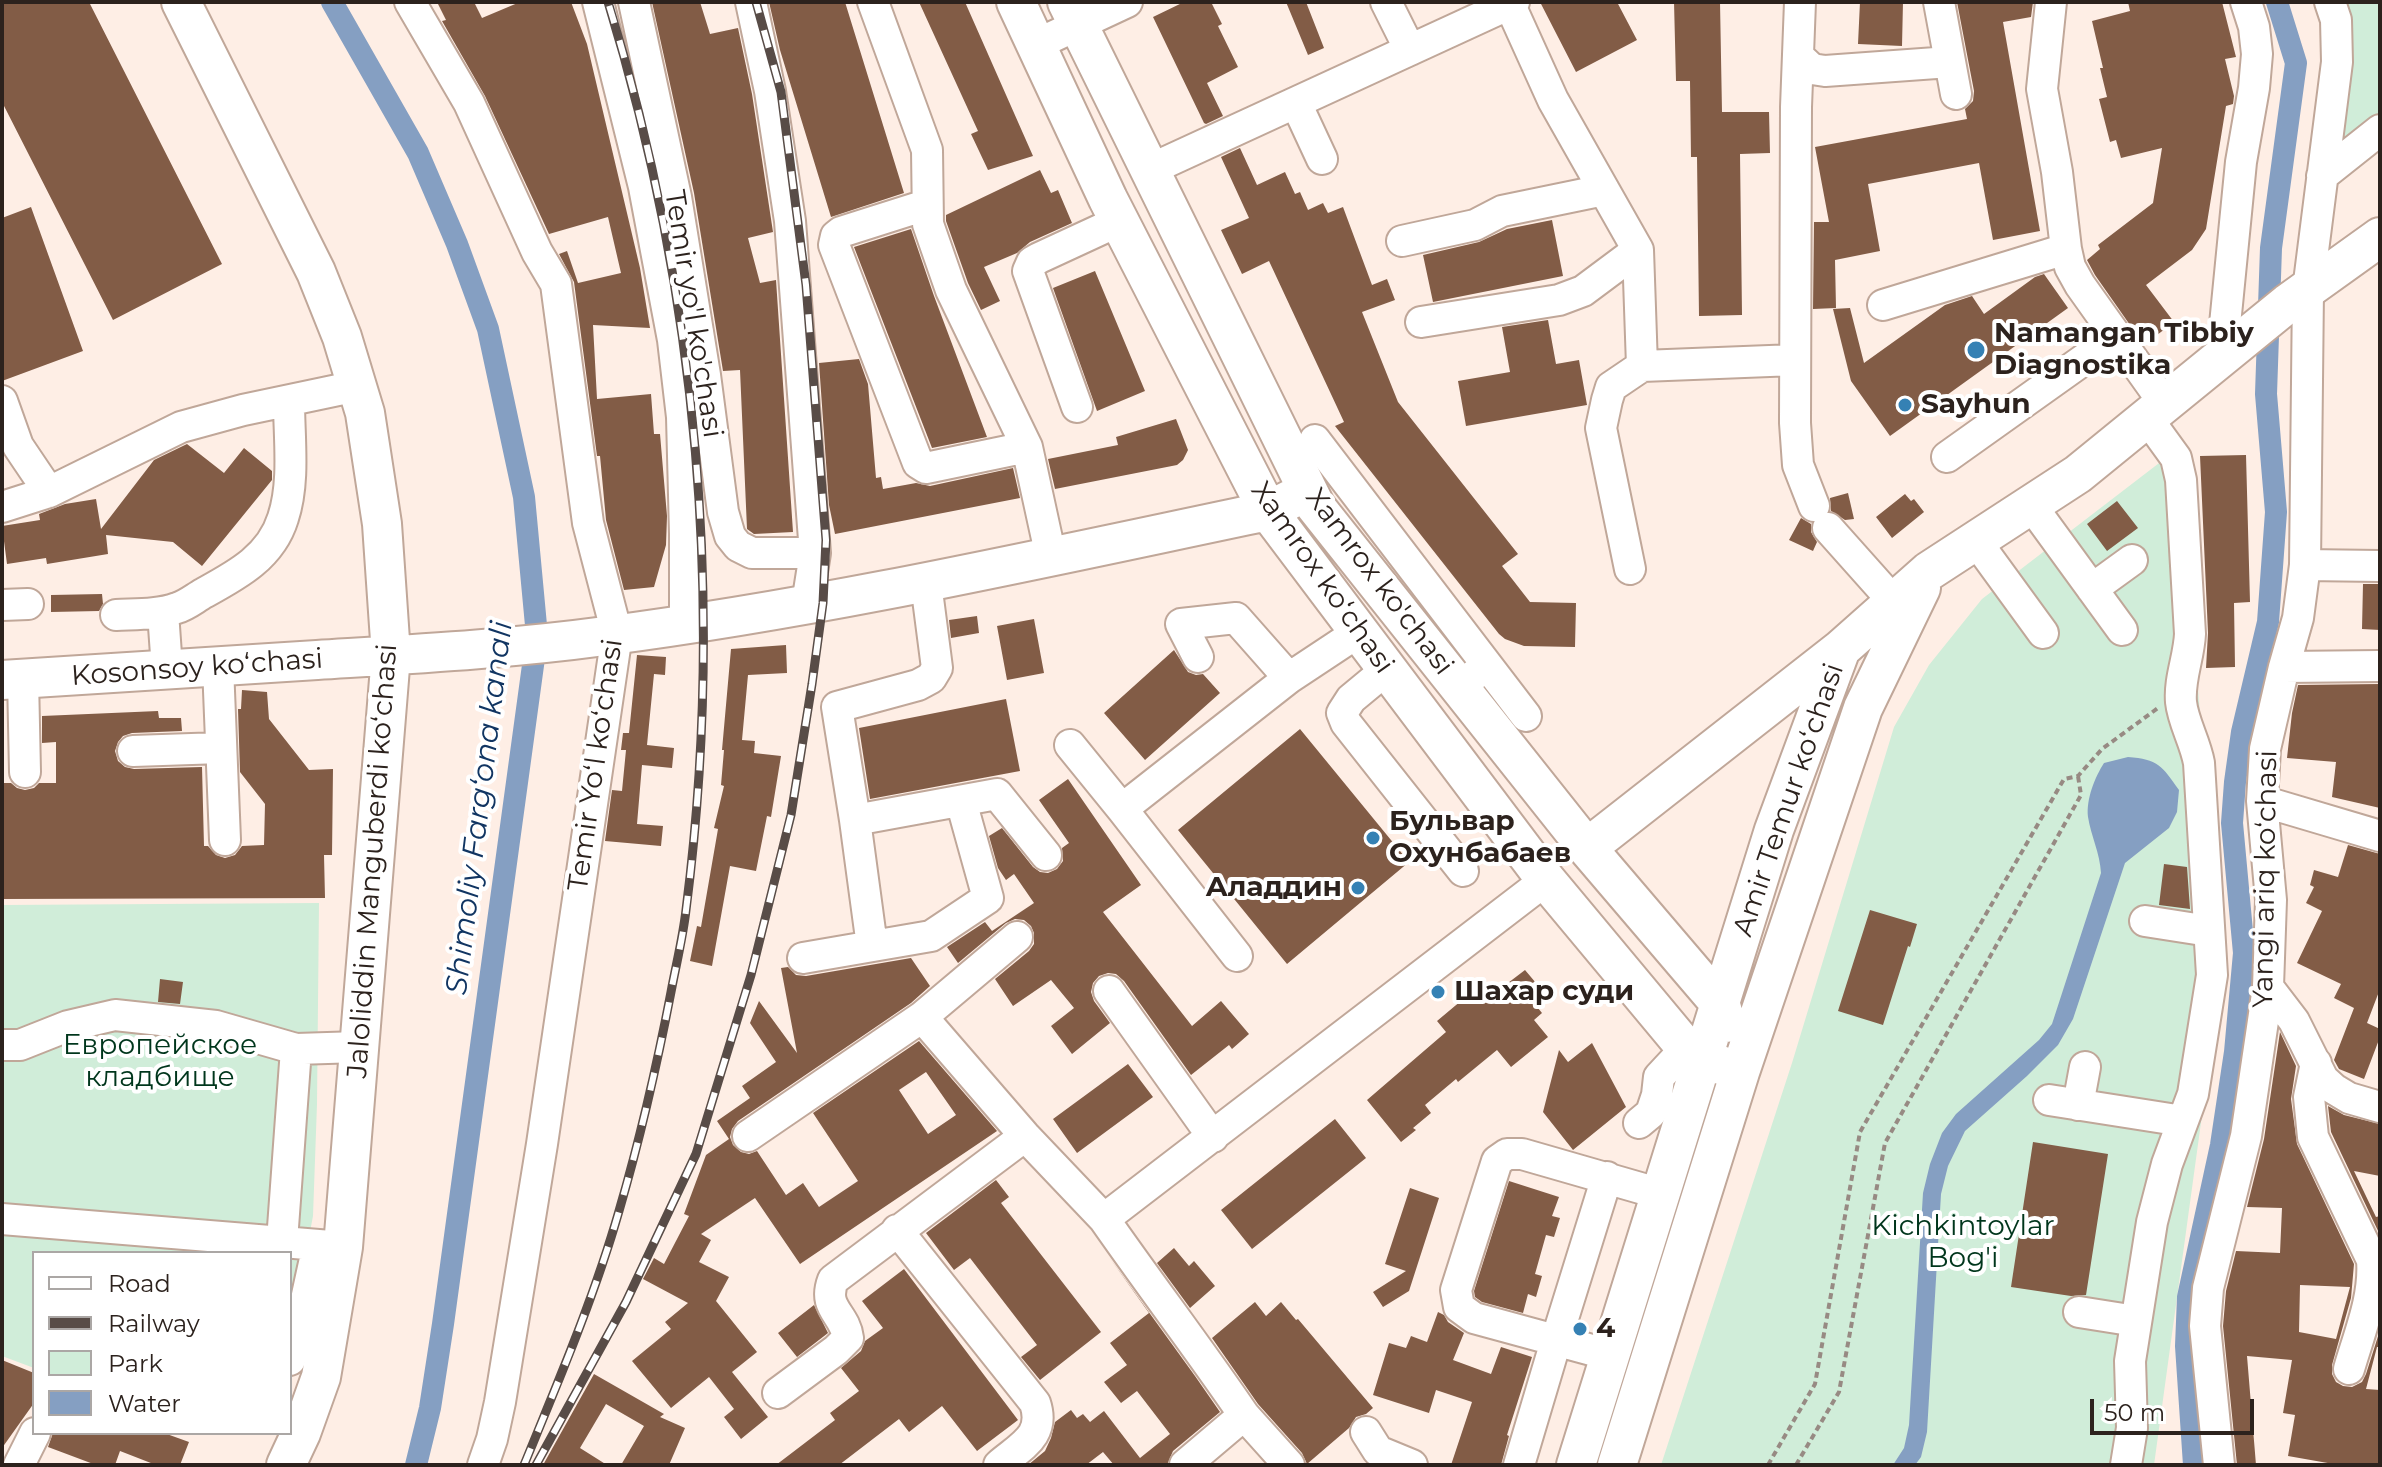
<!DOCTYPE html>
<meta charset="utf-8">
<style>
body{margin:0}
#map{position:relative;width:2382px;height:1467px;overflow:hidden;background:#feeee5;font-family:Montserrat,sans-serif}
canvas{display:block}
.frame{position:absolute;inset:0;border:4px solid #2c221d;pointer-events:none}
.legend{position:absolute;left:32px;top:1251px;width:260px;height:184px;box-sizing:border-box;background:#fff;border:2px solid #aba7a5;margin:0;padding:10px 14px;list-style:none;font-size:24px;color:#2c221d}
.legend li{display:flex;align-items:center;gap:16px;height:40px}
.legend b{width:40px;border:2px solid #aba7a5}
.scale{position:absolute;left:2090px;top:1399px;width:164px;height:36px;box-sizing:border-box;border:4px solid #2c221d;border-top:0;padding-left:10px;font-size:24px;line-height:28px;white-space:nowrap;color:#2c221d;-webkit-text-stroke:6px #fff;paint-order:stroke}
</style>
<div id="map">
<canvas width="2382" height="1467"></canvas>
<div class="frame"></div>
<ul class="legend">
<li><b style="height:10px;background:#fff"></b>Road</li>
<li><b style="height:10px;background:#584c47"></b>Railway</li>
<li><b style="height:22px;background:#d0edd9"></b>Park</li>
<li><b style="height:22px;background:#859fc2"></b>Water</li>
</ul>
<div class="scale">50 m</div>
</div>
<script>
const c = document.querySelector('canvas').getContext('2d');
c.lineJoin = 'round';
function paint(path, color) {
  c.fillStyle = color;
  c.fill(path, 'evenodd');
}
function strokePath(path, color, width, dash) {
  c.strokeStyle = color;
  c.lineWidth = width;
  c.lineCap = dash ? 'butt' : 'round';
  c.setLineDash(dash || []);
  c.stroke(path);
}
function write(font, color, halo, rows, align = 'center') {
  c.font = font + ' Montserrat,sans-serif';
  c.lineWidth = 8;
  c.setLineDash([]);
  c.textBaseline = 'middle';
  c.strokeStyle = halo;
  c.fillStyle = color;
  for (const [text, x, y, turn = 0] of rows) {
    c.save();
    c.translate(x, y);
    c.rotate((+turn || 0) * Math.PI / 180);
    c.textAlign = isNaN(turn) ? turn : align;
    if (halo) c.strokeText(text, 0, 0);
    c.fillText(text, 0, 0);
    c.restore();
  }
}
paint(new Path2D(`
 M2338 2H2380V151L2335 187Z
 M2180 447 2220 984 2154 1465H1661L1792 1063 1894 727 1929 665 1982 599Z
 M319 903 317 1104 313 1216 295 1311 290 1309V1253H34V1368L2 1356V905Z`), '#d0edd9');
paint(new Path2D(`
 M2128 757C2158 759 2162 766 2179 790L2177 812 2169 828 2125 863 2073 1019 2058 1045 2027 1076 1965 1131 1948 1166 1941 1194 1927 1432 1921 1457 1915 1465H1893L1904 1448 1909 1425 1923 1193 1930 1164 1942 1133 1956 1114 2039 1040 2052 1024 2101 873C2100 853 2091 836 2088 817 2086 799 2095 777 2104 763Z`), '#859fc2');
strokePath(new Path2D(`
 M332 2 418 153 457 244 488 329 524 497 537 636 443 1324 430 1408 416 1465
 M2194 1465 2186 1346 2188 1297 2221 1145 2235 1052 2244 953 2232 823 2235 782 2242 732 2268 622 2276 512 2266 394 2271 248 2296 63 2277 2`), '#859fc2', 22);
paint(new Path2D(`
 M2 2H89L222 264 113 320 2 102Z
 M437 2H474L482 18 520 2H571L587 44 640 268 650 328 593 325 597 399 651 394 654 434H660L667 516 666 545 654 587 624 590 606 520 600 456H597L574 282 559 254 567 251 578 283 621 273 608 217 549 234 485 96 442 21 446 20Z
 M652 2H700L710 34 738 28 752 94 773 232 748 238 760 283 776 280 793 532 754 534 747 529 740 370 723 371 694 193Z
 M769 2H845L904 193 831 217 780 50Z
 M919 2H965L1033 156 988 170 971 134 978 131Z
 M1184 2H1211L1222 24 1218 26 1238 67 1207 83 1223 116 1206 124 1204 123 1153 17Z
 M1286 2H1306L1324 48 1308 55Z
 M1540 2H1617L1637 40 1576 72Z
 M1674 2H1720L1722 112H1769L1770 153 1740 154 1742 315 1699 316 1697 157H1691L1690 81H1676Z
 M1860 2H1903L1902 46 1858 44Z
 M1957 2H2033L2031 17 2003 22 2040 231 1993 240 1979 163 1868 184 1880 251 1835 260 1836 308 1813 309 1814 222H1829L1815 147 1967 119 1965 109 1973 101 1974 91Z
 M2128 2H2222L2236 57 2225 59 2234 96 2233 104 2226 106 2206 229 2192 250 2146 285 2174 322 2144 345 2095 275 2087 260 2100 249 2098 245 2153 203 2162 148 2121 158 2116 140 2110 142 2099 99 2107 97 2100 68H2103L2092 21 2130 11Z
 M1240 148 1257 185 1285 172 1295 194 1300 192 1308 210 1323 203 1328 213 1343 207 1372 285 1387 279 1395 300 1362 312 1398 402 1518 554 1502 566 1530 602 1576 603 1575 647 1524 646 1505 639 1499 634 1335 426 1344 422 1269 261 1242 274 1221 230 1249 218 1221 157Z
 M1040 170 1051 193 1058 190 1072 223 1030 242 1017 253 984 267 1000 301 981 310 968 283 946 221V215Z
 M31 207 83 351 2 381V218Z
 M1552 220 1563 276 1433 302 1423 255 1479 242 1507 229Z
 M911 229 934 296 987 437 932 448 854 247Z
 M1095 271 1145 391 1097 411 1053 288Z
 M2044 274 2068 308 1890 436 1851 381 1833 309 1850 308 1864 363 1945 305 1972 296 1984 314 2035 277Z
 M1548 320 1556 364 1579 360 1587 405 1466 426 1458 381 1510 372 1502 327Z
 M859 359 868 384 876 478 881 477 883 489 916 483 930 486 1013 468 1020 498 835 534 829 505 819 363Z
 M1176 419 1188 450 1183 460 1177 465 1055 489 1048 459 1118 445 1116 437Z
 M187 444 224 473 244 448 272 471V480L202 566 173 542 106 535 108 554 47 564 46 558 7 564 2 526 40 520 39 514 65 504 96 499 101 529 154 460Z
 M2246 455 2250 602 2234 603 2235 667 2206 668 2208 633 2200 456Z
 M1848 493 1854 519 1845 520 1831 511 1830 498Z
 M1905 494 1911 501 1914 499 1924 512 1892 538 1876 517Z
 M2117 501 2138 528 2107 551 2087 524Z
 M1801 518 1811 524V532L1817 542 1813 551 1789 540Z
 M2363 584H2380V630L2362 629Z
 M102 594 103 604 99 611 51 612V595Z
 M977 616 979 633 951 638 949 620Z
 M1034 619 1044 673 1007 680 997 626Z
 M786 645 787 673 748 675 742 740 755 741 754 753 781 756 771 817 767 816 756 871 730 866 712 966 690 961 697 926 701 927 718 829 714 828 724 786 721 785 724 750H722L731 649Z
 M1174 650 1188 672 1196 675 1203 674 1220 693 1145 760 1104 713Z
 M637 655 666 657 665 675 654 674 647 745 674 748 672 768 642 765 637 824 663 826 661 846 605 841 612 790 622 791 626 750H621L623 733H629Z
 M2380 684V808L2332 797 2336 762 2287 758 2292 713 2298 685Z
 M242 690 267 692 269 719 309 770 333 769 332 855H324L325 898 2 899V783H11L17 788 25 790 34 788 39 783H56V742L42 743V716L158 711 159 718H181L182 731 132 733 123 736 118 742 115 751 118 761 125 767 134 769 202 767 204 846H208L216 855 225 858 235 855 242 846 264 845 265 804 240 772 238 709H241Z
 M1006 699 1020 771 870 799 859 728Z
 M1300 729 1409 862 1287 964 1178 830Z
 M1068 779 1141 885 1103 912 1192 1026 1221 1001 1249 1034 1232 1049 1229 1045 1191 1075 1124 981 1116 974 1108 973 1099 976 1093 983 1091 992 1094 1001 1110 1023 1072 1054 1051 1026 1074 1008 1051 980 1013 1006 995 979 1029 951 1034 944V933L1031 926 1024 920 1015 919 1006 923 958 963 947 947 985 922 992 931 1034 903 1014 874 1006 880 998 868 989 836 1002 828 1033 867 1040 872 1048 873 1057 869 1063 861 1062 848 1069 843 1039 800Z
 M2348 845 2380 854V989L2367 1023 2380 1029V1037L2364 1079 2339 1069 2334 1060 2354 1008 2334 998 2341 984 2297 963 2322 911 2306 903 2314 887 2310 885 2314 870 2338 877Z
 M2164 864 2187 867 2190 909 2159 905Z
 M1870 910 1917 924 1910 947 1908 946 1883 1025 1838 1011Z
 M911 958 930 986 911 1003 738 1121 732 1129 730 1137 733 1145 741 1152 749 1154 757 1151 786 1195 803 1183 819 1207 858 1181 813 1113 919 1041 997 1131 800 1264 755 1198 701 1234 711 1240 699 1262 729 1277 716 1301 757 1352 732 1372 768 1417 741 1439 724 1417 734 1409 709 1377 671 1408 632 1361 671 1329 665 1322 688 1303 643 1279 654 1258 664 1264 689 1216 684 1214 706 1155 729 1139 717 1121 750 1098 742 1086 776 1062 750 1023 759 1001 797 1053 781 968 788 967 796 975 806 976ZM926 1072 956 1115 928 1134 899 1090Z
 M1525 970 1536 983 1525 992 1542 1013 1534 1020 1548 1037 1511 1067 1497 1050 1458 1082 1456 1079 1425 1105 1431 1113 1413 1128 1416 1130 1401 1142 1367 1100 1446 1032 1437 1021 1474 990 1483 1002Z
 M160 979 183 982 180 1004 158 1002Z
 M2280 1032 2296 1066 2291 1099 2297 1144 2354 1264 2351 1298 2332 1365V1374L2336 1382 2343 1386 2352 1387 2362 1382 2366 1374 2380 1330V1347H2377L2366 1389 2380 1390V1465H2339L2288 1456 2295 1415 2283 1413 2292 1360 2247 1356 2256 1465H2237L2223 1326 2226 1291 2236 1251 2280 1253 2282 1208 2247 1207 2264 1139ZM2300 1285 2350 1287 2336 1339 2299 1332Z
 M1592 1043 1626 1107 1573 1150 1543 1112 1559 1050 1568 1062Z
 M1128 1064 1153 1097 1077 1153 1053 1119Z
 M2328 1106 2344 1115 2380 1124V1176L2354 1171 2376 1217 2380 1216V1235L2331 1132Z
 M1335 1119 1366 1158 1252 1249 1221 1210Z
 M2033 1142 2108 1154 2086 1295 2071 1296 2011 1287Z
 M996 1180 1009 1197 1001 1203 1101 1332 1040 1380 1021 1357 1037 1345 970 1258 954 1270 926 1233Z
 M1509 1181 1559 1197 1552 1216 1560 1218 1554 1237 1546 1235 1535 1274 1542 1276 1536 1297 1528 1294 1523 1313 1482 1302 1475 1297 1474 1291Z
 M1410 1188 1439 1198 1409 1291 1383 1307 1373 1292 1406 1271 1385 1264Z
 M1174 1248 1189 1266 1194 1261 1215 1286 1190 1308 1157 1263Z
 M1109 1257 1195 1376 1220 1412 1173 1451 1167 1465H1114L1103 1452 1086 1465H1028L1045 1451 1051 1438 1055 1422 1071 1410 1077 1418 1083 1414 1090 1422 1104 1411 1140 1458 1170 1434 1137 1391 1121 1403 1104 1382 1127 1365 1110 1343 1149 1313Z
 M904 1269 1018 1420 977 1451 942 1406 909 1432 899 1419 839 1465H776L835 1420 830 1413 859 1391 841 1368 861 1351 865 1341 883 1328 862 1301Z
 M1255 1302 1266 1316 1281 1302 1296 1320 1298 1319 1373 1408 1366 1414 1356 1417 1349 1428 1307 1464 1302 1453 1258 1404 1212 1338Z
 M814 1305 828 1333 797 1357 778 1333Z
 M1438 1312 1444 1315 1448 1322 1464 1333 1453 1360 1491 1374 1501 1347 1532 1357 1507 1435 1509 1436 1501 1465H1451L1472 1402 1436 1390 1429 1413 1373 1395 1389 1343 1406 1348 1411 1336 1427 1342Z
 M2 1360 34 1373V1403L2 1448Z
 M594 1374 664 1414 660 1417 685 1428 669 1465H621L644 1426 606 1404 580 1448 607 1465H543Z
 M53 1433H164L189 1442 180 1465H156L120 1451 115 1465H96L48 1447Z`), '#825c46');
const minor = new Path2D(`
 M410 2 469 103 537 252 556 284 588 523 617 634 542 1144 500 1402 492 1439 483 1465
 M598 2 644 187 673 340 682 417 685 534V625
 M634 2 676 197 705 375 723 512 730 536 738 546 752 553H815
 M751 2 770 91 790 221 815 553 807 604
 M873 2 927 150 928 224 951 290 1027 447 1051 557
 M1386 2 1410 50
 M1800 2 1796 107 1795 423 1798 465 1814 506
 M1939 2 1956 94
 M2051 2 2042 89 2057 172 2066 249 2070 267 2080 285 2164 403
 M1510 5 1553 100 1638 250 1642 366 1795 360
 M1035 45 1127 2
 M1798 56 1812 69 1825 71 1950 62
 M1296 103 1322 159
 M1149 170 1514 2
 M2322 176 2380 130
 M926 205 841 232 836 236 834 245 918 463 926 468 1027 447
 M1402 241 1475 225 1502 211 1604 190
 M1883 305 2066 249
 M1421 322 1559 300 1583 291 1638 250
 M2222 355 2241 162 2254 88 2257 54 2254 27 2246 2
 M2 401 18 446 49 492 181 427 243 410 357 386
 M1077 407 1028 271 1032 262 1039 258 1119 221
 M1315 440 1487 665 1459 687
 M1947 457 2117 336
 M2031 505 2122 630
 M2 507 49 492
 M1828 528 1894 602
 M1976 541 2043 633
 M2305 565 2380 566
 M1630 569 1601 428 1607 400 1611 387 1642 366
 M926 583 937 668 931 678 918 685 837 707 855 820 997 794 1046 855
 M2092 589 2132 560
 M2 605 28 604
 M163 612 167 669
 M116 615C136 614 158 615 177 608 187 605 195 598 204 593 237 575 271 557 283 518 295 482 289 438 289 401
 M1198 657 1181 624 1236 618 1289 678
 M1487 665 1526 716
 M218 666 225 840
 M2284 667 2380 666
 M1386 670 1351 699 1342 713 1346 723 1463 871
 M23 678 25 772
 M1070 745 1122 809 1289 678 1360 631
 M133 751 221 748
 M2262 801 2380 836
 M1122 809 1237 956
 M855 820 872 946
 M2145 921 2209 931
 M803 958 931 936 988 898 961 801
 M2268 987 2294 1021 2323 1079 2334 1089 2349 1098 2380 1107
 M1109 991 1213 1137
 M922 1017 1017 937
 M2 1045H20L68 1026 115 1015 216 1026 296 1049 359 1047
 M2316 1063 2309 1097 2313 1137 2372 1260C2375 1297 2359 1334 2349 1369
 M2049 1100 2183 1121
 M2078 1105 2085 1067
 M1639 1123 1651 1113 1657 1095 1659 1077 1686 1048
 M748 1136 922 1017 1025 1136 1104 1219 1546 880
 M2 1219 343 1247
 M1104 1219C1150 1285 1199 1349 1244 1415L1185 1465
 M897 1230 1035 1403C1046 1436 1021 1446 999 1465
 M282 1241 296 1049
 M2079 1312 2136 1321
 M1610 1355 1474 1318 1459 1307 1456 1290 1497 1161 1507 1154H1522L1661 1194
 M290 1360 302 1318 318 1245
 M778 1393 836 1350 848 1338C845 1313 822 1309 833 1280L1025 1136
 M1244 1415 1289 1465
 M1366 1432 1378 1451 1412 1465
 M19 1465 35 1433
 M1519 1465 1556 1341 1607 1177
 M2126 1465 2132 1428 2130 1361 2152 1222 2167 1164 2193 1094 2212 975 2199 763C2195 741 2183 722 2181 702 2179 679 2189 657 2190 634L2181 480 2176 458 2147 418
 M2219 1465 2205 1326 2208 1288 2246 1136 2268 987 2271 900 2262 801 2265 749 2284 667 2298 618 2305 565 2308 290 2337 62 2336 20 2330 2`);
const major = new Path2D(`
 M181 2 316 272 342 337 365 413 382 524 391 655 343 1247 321 1377 301 1433 286 1465
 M1016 2 1108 199 1268 511 1546 880 1686 1048 1704 1059 1740 1072
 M1067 2 1316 507 1587 848 1721 1005 1726 1023
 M2 680C107 674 212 667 317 660 413 654 509 649 605 636 828 607 1048 557 1268 511L1307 491
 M1587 848 1841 649
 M1576 1465 1774 830 1841 649 1929 571 2078 474 2288 303 2380 237
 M1617 1465 1740 1072 1863 708 1921 588`);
strokePath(minor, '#c0a799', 34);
strokePath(major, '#c0a799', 42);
strokePath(new Path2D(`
 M1768 1465 1815 1384 1860 1132 2064 779 2078 776 2102 749 2158 708
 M1796 1465 1839 1392 1885 1143 2081 795 2078 776`), '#978a83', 4, [6, 4]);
strokePath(minor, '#fff', 30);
strokePath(major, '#fff', 38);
const rail = new Path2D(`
 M524 1465C558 1382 594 1298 619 1211 640 1139 657 1065 671 992 676 965 683 937 686 910 725 606 698 295 608 2
 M536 1465 626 1302 696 1154 751 975 791 815 812 684 823 603 826 540 806 285 781 92 756 2`);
strokePath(rail, '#584c47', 9);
strokePath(rail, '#fff', 6, [18]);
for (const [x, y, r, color] of [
 [1976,350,10,"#3581b4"],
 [1905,405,8,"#3581b4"],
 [1373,838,8,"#3581b4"],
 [1358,888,8,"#3581b4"],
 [1438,992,8,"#3581b4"],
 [1580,1329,8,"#3581b4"]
]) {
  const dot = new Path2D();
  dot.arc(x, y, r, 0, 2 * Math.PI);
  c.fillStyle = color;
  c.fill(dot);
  strokePath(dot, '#fff', 3);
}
write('28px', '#2c221d', '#fff', [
 ["Temir yo'l ko'chasi",693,314,81],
 ["Xamrox koʻchasi",1322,578,55],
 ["Xamrox ko'chasi",1379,582,53],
 ["Kosonsoy koʻchasi",197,668,-4],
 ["Temir Yoʻl koʻchasi",596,765,-82],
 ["Amir Temur koʻchasi",1789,800,-71],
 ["Jaloliddin Manguberdi koʻchasi",373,861,-86],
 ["Yangi ariq ko‘chasi",2266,879,-89]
]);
write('bold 28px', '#2c221d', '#fff', [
 ["Namangan Tibbiy",1994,334],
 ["Diagnostika",1994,366],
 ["Sayhun",1921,405],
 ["Бульвар",1389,822],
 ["Охунбабаев",1389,854],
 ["Аладдин",1342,888,"right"],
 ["Шахар суди",1454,992],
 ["4",1596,1329]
], 'left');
write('28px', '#00361c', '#fff', [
 ["Европейское",160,1046],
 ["кладбище",160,1078],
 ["Kichkintoylar",1963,1227],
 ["Bog'i",1963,1259]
]);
write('italic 30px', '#113562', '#fff', [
 ["Shimoliy Fargʻona kanali",480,808,-83]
]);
</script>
